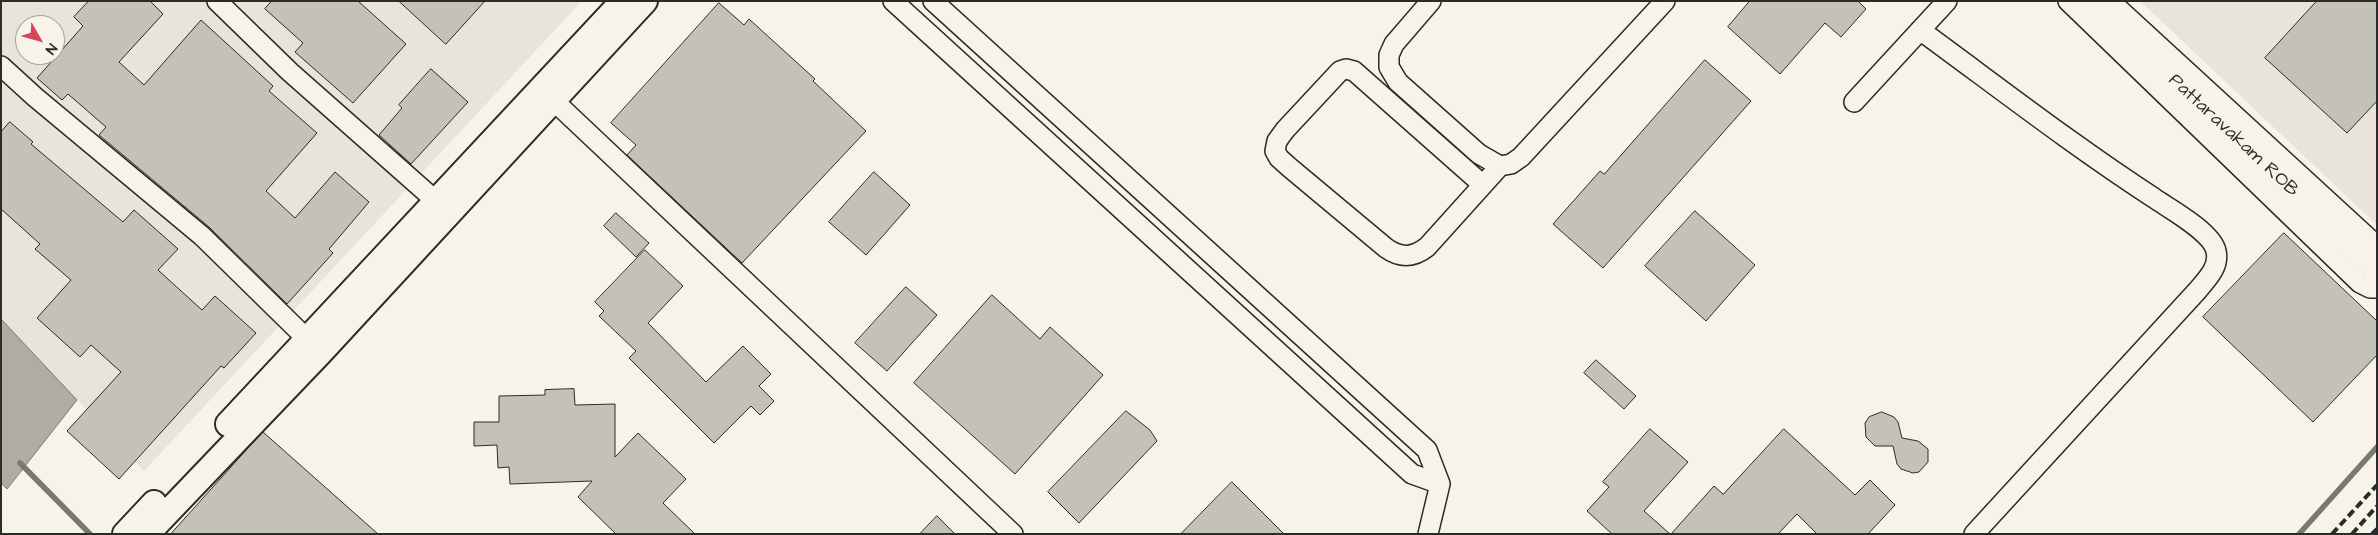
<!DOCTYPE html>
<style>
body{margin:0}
#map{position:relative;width:2378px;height:535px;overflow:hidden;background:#f7f3e8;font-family:"Architects Daughter",sans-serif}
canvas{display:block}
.frame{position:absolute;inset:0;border:2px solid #2b2b2b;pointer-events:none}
.north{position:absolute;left:15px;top:15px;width:50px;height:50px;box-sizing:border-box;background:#f7f3e8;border:1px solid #a5a39c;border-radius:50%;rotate:128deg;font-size:14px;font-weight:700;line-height:20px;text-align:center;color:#2b2b2b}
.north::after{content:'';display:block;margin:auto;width:18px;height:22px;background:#d1495b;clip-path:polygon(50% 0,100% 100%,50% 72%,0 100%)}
</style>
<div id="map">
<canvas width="2378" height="535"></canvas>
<div class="frame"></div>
<div class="north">N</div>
</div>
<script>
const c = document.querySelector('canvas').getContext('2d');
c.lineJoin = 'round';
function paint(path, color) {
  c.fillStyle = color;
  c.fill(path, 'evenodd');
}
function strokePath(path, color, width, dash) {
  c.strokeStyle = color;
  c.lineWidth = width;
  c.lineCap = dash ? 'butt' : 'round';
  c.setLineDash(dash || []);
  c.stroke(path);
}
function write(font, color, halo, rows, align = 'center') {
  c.font = font + ' "Architects Daughter",sans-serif';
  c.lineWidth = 5;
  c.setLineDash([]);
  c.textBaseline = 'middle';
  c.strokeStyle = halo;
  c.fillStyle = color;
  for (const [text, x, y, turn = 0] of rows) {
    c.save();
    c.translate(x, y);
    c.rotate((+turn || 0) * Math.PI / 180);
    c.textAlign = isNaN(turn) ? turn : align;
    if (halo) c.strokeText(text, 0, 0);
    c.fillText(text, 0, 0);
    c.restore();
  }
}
paint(new Path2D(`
 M1 1H582L144 471 1 319ZM25 25H55V55H25Z
 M2140 1H2377V225Z`), '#e8e4da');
const water = new Path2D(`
 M1 319 77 400 7 489 1 483Z`);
paint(water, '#afaca4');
strokePath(water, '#7a7874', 1);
strokePath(new Path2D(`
 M20 463 90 534
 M2299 534 2377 447`), '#7a7874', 5.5);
const building = new Path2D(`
 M89 1H150L163 14 119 62 144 85 201 20 273 86 269 91 317 133 266 191 295 218 335 172 369 202 329 249 333 253 287 304 209 227 99 135 106 127 68 94 62 100 37 78 83 26 74 17Z
 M272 1H358L406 44 353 103 295 52 303 43 265 9Z
 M399 1H485L446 44Z
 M1750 1H1858L1866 9 1841 37 1825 23 1780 74 1728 27Z
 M2317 1H2377V101L2347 133 2265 58Z
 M719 3 744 25 749 19 815 79 813 81 866 131 742 263 627 155 636 145 611 123Z
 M1705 60 1751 101 1603 268 1553 224 1600 171 1604 174Z
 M431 69 468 102 411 164 379 135 402 108 399 105Z
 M10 122 33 142 31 144 123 222 134 210 178 249 158 270 202 310 215 296 256 333 224 368 221 366 119 479 67 431 121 372 91 345 80 357 37 318 71 280 35 249 40 244 1 209V132Z
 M874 172 910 205 866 255 829 222Z
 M1695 211 1755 265 1706 321 1645 266Z
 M616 213 649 243 636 257 604 226Z
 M2284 233 2377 321V355L2313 422 2203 317Z
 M645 250 683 286 648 323 706 382 743 346 771 374 759 386 774 401 760 415 751 406 714 443 629 358 636 351 599 316 604 311 595 302Z
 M906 287 937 315 887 371 855 343Z
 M992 295 1040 339 1050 327 1103 375 1015 474 914 383Z
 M1596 360 1636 396 1624 409 1584 373Z
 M574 389 575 405 615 404V457L638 433 686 479 663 503 695 534H616L578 497 592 481 510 484 509 467 498 468 497 445 474 446V422H499V396L545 395V390Z
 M1126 411 1150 430 1157 441 1079 523 1048 492Z
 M1882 412 1894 417 1898 422 1902 438 1918 441 1928 449V462L1919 472 1913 473 1901 469 1897 464 1893 446H1875L1866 437 1865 423 1869 417Z
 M1650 429 1688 462 1644 511 1670 534H1612L1587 511 1609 487 1603 482Z
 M1784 429 1855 495 1870 480 1895 505 1868 534H1817L1797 514 1778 534H1671L1714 486 1723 494Z
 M263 432 378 534H171Z
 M1232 482 1284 534H1181Z
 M937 516 955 534H920Z`);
paint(building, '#c4c1b9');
strokePath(building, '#2b2b2b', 1);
const minor = new Path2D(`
 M217 1 290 72 436 201
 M893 1 1412 474 1440 484
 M933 1 1427 450 1440 484 1428 534
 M1431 1 1394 44 1389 55V67L1398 82 1479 154 1500 166 1511 164 1521 157 1665 1
 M2068 1 2360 283 2370 288H2377
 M2110 1 2377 246
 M1920 30C1998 87 2074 146 2154 198 2170 209 2212 232 2216 251 2220 267 2206 280 2197 291L1974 534
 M1 66 35 97 202 236 308 340
 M554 101 1013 534
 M1854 102 1947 1
 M1483 185 1354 71 1346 69 1340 71 1285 130 1277 141 1275 151 1279 158 1289 167 1386 248C1400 258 1413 258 1427 247L1500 166`);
const major = new Path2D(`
 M2090 1 2377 270
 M228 424 623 1
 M125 534 154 503
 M147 534 321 352 645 1`);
strokePath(minor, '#2b2b2b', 22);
strokePath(major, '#2b2b2b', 28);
strokePath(minor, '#f7f3e8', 19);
strokePath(major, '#f7f3e8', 24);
strokePath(new Path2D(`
 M2332 534 2377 485
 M2352 534 2377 506
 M2372 534 2377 529`), '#2b2b2b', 4, [8, 4]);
write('19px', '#2b2b2b', '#f7f3e8', [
 ["Pattaravakam ROB",2233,136,43]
]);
</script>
